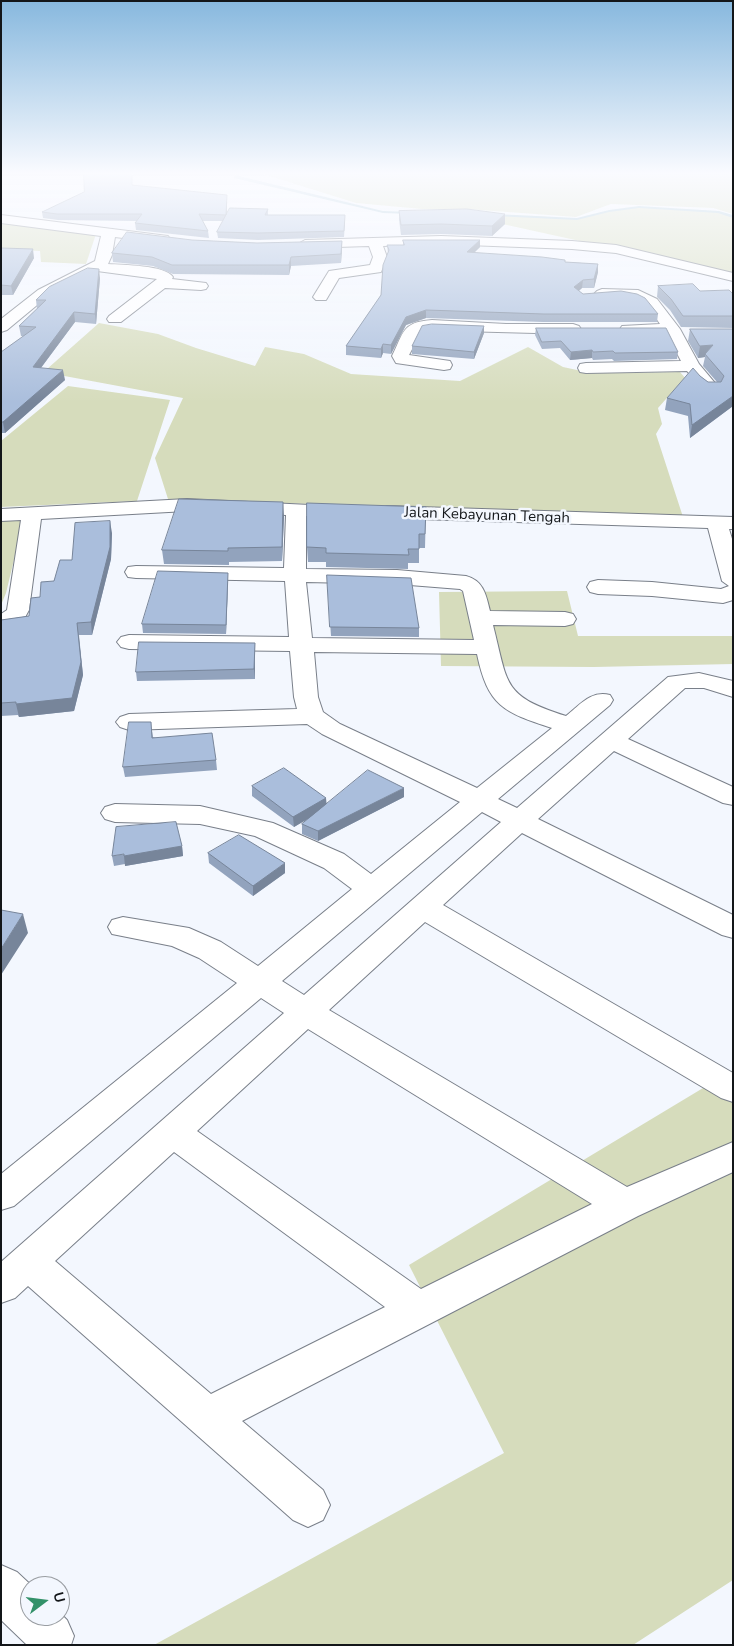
<!DOCTYPE html>
<style>
body{margin:0}
#map{position:relative;width:734px;height:1646px;overflow:hidden;background:#f3f7fe;font-family:"Nunito Sans",sans-serif}
canvas{display:block}
.frame{position:absolute;inset:0;border:2px solid #131619;pointer-events:none}
.north{position:absolute;left:20px;top:1576px;width:50px;height:50px;box-sizing:border-box;background:#f3f7fe;border:1px solid #999da2;border-radius:50%;rotate:75deg;font-size:14px;font-weight:700;line-height:20px;text-align:center;color:#131619}
.north::after{content:'';display:block;margin:auto;width:18px;height:22px;background:#339169;clip-path:polygon(50% 0,100% 100%,50% 72%,0 100%)}
</style>
<div id="map">
<canvas width="734" height="1646"></canvas>
<div class="frame"></div>
<div class="north">U</div>
</div>
<script>
const c = document.querySelector('canvas').getContext('2d');
c.lineJoin = 'round';
function paint(path, color) {
  c.fillStyle = color;
  c.fill(path, 'evenodd');
}
function strokePath(path, color, width, dash) {
  c.strokeStyle = color;
  c.lineWidth = width;
  c.lineCap = dash ? 'butt' : 'round';
  c.setLineDash(dash || []);
  c.stroke(path);
}
function write(font, color, halo, rows, align = 'center') {
  c.font = font + ' "Nunito Sans",sans-serif';
  c.lineWidth = 5;
  c.setLineDash([]);
  c.textBaseline = 'middle';
  c.strokeStyle = halo;
  c.fillStyle = color;
  for (const [text, x, y, turn = 0] of rows) {
    c.save();
    c.translate(x, y);
    c.rotate((+turn || 0) * Math.PI / 180);
    c.textAlign = isNaN(turn) ? turn : align;
    if (halo) c.strokeText(text, 0, 0);
    c.fillText(text, 0, 0);
    c.restore();
  }
}
paint(new Path2D(`
 M260 173H733V214L713 208 611 204 576 217 467 209H422L356 203Z
 M639 207 719 212 733 217V277L616 249 457 214 535 216 577 219 609 211Z
 M1 223 96 234 86 264 41 262 40 251 1 249Z
 M99 323 158 334 196 348 255 366 265 347 304 354 351 374 460 381 528 347 563 367 591 373 680 372 698 393 674 390 658 408 662 424 656 434 683 517 168 499 155 458 183 398 59 375 47 369Z
 M68 386 170 400 137 501 1 507V441Z
 M24 518 6 593 1 605V520Z
 M567 591 578 636H733V664L594 667 441 666 439 592Z
 M733 1070V1580L633 1645H154L504 1453 409 1265Z`), '#d6dcbc');
paint(new Path2D(`
 M236 173H240L239 176 383 211 412 212 414 213 412 214 383 213 234 178Z
 M639 206 719 211 733 215V218L718 213 639 208 609 212 577 220 494 216 492 215 494 214 577 218 609 210Z`), '#97bdcf');
const street = new Path2D(`
 M1 215 168 236 170 239 163 243 115 237 112 255 108 264C123 265 165 265 173 277L172 279 206 283 208 286 206 289 201 290 165 288 121 322H109L107 319 109 316 157 279 97 271 48 296 7 330 1 332V319L38 290 95 261 101 236 1 223Z
 M441 236 572 241 616 245 733 273V281L616 253 572 249 441 244 383 246 387 257 381 272 339 278 326 300H316L313 297 329 271 370 265 373 257 369 246 305 248 298 244 305 240Z
 M602 289 638 290 657 299 680 329 699 364 720 389 717 393C702 396 696 381 687 371L586 373 580 372 578 368 580 364 586 363 681 361 667 334H628L622 332 620 329 622 326 660 324 647 305 635 299 597 297 594 294 597 291Z
 M432 320 506 324H573L579 326 581 329 579 332 573 334 422 330 409 355 450 361 452 365 450 369 444 370 396 363 392 356C404 332 402 322 432 320Z
 M187 499 351 507 354 511 351 515 344 517 306 516V569L397 570 466 576C484 581 486 595 490 611L565 612 573 614 576 619 573 624 565 626 493 625C508 684 502 696 566 716 580 705 591 690 610 695L613 700 610 705 498 799 517 808 668 677 699 673 733 681V697L704 688H685L628 739 733 787V805L723 803 614 751 538 819 733 915V938L722 935 522 833 443 905 733 1073V1102L721 1098 425 922 329 1010 627 1187 733 1142V1172L638 1216 242 1421 323 1490 330 1505 323 1520 308 1527 293 1520 28 1286 15 1298 1 1303V1262L284 1013 261 998 14 1206 1 1210V1174L237 983 199 958 172 946 112 934 108 927 112 920 123 917 189 928 221 942 258 966 352 889 324 868 255 836 200 824 115 822 105 819 101 813 105 807 115 804 200 806 273 823 344 854 371 874 460 802 322 734 307 724 129 730 120 727 116 722 120 717 129 714 297 709 294 697 290 651 129 649 121 647 117 642 121 637 129 635 289 637 285 581 136 578 128 577 125 572 128 567 136 566 284 568 286 515 187 511 41 519 29 610 23 621 1 631V614L7 610 21 520 1 521V509ZM306 582 397 584 460 589 463 591 474 640 312 638ZM314 652 477 654C488 706 503 712 552 728L477 788 340 724 323 712 318 697ZM482 812 501 822 304 995 282 981ZM308 1029 592 1204 421 1289 197 1131ZM174 1152 385 1307 211 1394 55 1261Z
 M387 506 733 517V529H729L733 542V600L723 603 652 596 598 594 590 592 587 587 590 582 598 580 652 582 721 589 729 586 722 581 708 528 387 518 380 516 377 512 380 508Z
 M1 1565 17 1572 32 1586H30V1616H60V1613L67 1620 74 1636 71 1645H27L1 1620Z`);
strokePath(street, '#797f89', 2);
paint(street, '#fff');
paint(new Path2D(`
 M132 185 227 201V215L268 209V215L345 222 344 237 258 240 218 238 217 232 223 221H202L208 231 209 238 136 230 135 223 137 221 58 220 43 218 42 212Z
 M399 211 505 214V224L492 236 441 234 401 235 399 220Z
 M192 240 257 243 342 241 341 263 291 266 289 275 173 274 153 266 113 262 112 253Z
 M403 240H480V247L474 253 565 262 598 264V272L594 288H582L579 291 583 294 658 314 657 322H543L426 318 406 325 391 354 383 353 381 358 346 355V346L381 295 388 253 387 245H403Z
 M1 248 34 258 13 295H1Z
 M100 278 96 324 75 322 41 368 65 380 5 433H1V352L24 336H21L19 326 37 309 36 300Z
 M658 286 700 291 733 294V328L681 327 670 310 657 297Z
 M484 326V333L474 359 412 354V346Z
 M536 328 678 352 677 359 614 361 612 359 593 360 592 358 570 360 560 348 542 349 535 335Z
 M690 329H733V406L690 438 688 416 665 410 667 398 700 376 708 382H717L703 366 705 357 698 358 688 341Z
 M426 507 425 548H419V563H408V569L326 567V562H308L307 547Z
 M284 516 282 561 229 562V565L164 564 162 550Z
 M112 533 111 559 92 635H79L83 675 74 711 19 717 18 715 1 716V620L29 616 40 597 72 560Z
 M327 575 419 628V637L331 636Z
 M228 582 226 634 143 633 142 624Z
 M255 643V679L137 681 136 672Z
 M152 731 153 737 216 760 217 770 125 777 123 767Z
 M252 786 326 798V804L404 797 318 841 302 834V824L310 817 294 827 252 796Z
 M182 846 183 856 125 866V864L114 866 112 856Z
 M208 853 285 873 253 896 209 863Z`), '#92a3bd');
paint(new Path2D(`
 M505 214V224L492 236V226Z
 M480 240V247L466 260 467 252Z
 M342 241V250L341 263V254Z
 M33 249 34 258 13 295 11 286Z
 M291 257V266L289 275V265Z
 M598 264V272L594 288V279Z
 M99 269 100 278 96 324 95 314Z
 M583 280 582 288 573 295 574 287Z
 M426 310V318L406 325 391 354V345L406 317Z
 M74 312 75 322 34 377 33 367Z
 M484 326V333L474 359V352Z
 M383 344V353L381 358V349Z
 M713 345 705 354V357L698 358 700 346Z
 M592 350V358L570 360 571 352Z
 M63 370 65 380 5 433 3 422Z
 M733 396V406L690 438 692 425Z
 M283 502 284 516 282 561V547Z
 M110 521 112 533 111 559 92 635 91 622Z
 M228 573V582L226 634V625Z
 M77 623 83 675 74 711 19 717 16 704Z
 M255 643V679L254 669Z
 M404 788V797L318 841V831Z
 M326 798 327 808 294 827 293 817Z
 M182 846 183 856 125 866 124 856Z
 M285 863V873L253 896V886Z
 M23 914 28 933 1 975V949Z`), '#77859a');
const building = new Path2D(`
 M84 173H132V185L227 195 226 215 199 214 208 231 135 223 142 214H57L42 212 84 192Z
 M230 208 268 209 265 215H345L344 231 258 233 217 232Z
 M467 209 505 214 492 226 441 224 401 225 399 211Z
 M127 232 192 240 257 243 342 241 341 254 291 257 289 265H172L152 257 112 253Z
 M403 240H480L467 252 542 257 565 260V262L598 264 594 279 583 280 574 287 583 294 621 291 637 294 645 298 658 314H544L426 310 406 317 391 345 383 344 381 349 346 346 381 295 383 265 389 250 387 245H404Z
 M1 248 33 249 11 286 1 285Z
 M88 268 99 269 95 314 74 312 33 367 63 370 3 422H1V352L36 327 19 326 46 300H36L49 287Z
 M693 284 700 291 729 290 733 294V316H683L671 299 658 286Z
 M432 324 484 326 474 352 412 346 422 326Z
 M536 328H666L678 352 615 353 613 351 593 352 592 350 571 352 561 341 542 342Z
 M690 329H733V396L692 425 690 404 667 398 693 368 700 376 708 382H721L724 376 705 354 713 345 700 346Z
 M179 499 283 502 282 547 228 548V551L162 550Z
 M307 503 426 507 425 534H419V549H408L409 555 326 553V548L307 547Z
 M110 521V547L91 622 77 623 81 662 72 698 16 704V702L1 703V620L29 616 31 598 40 597 41 582 54 581 60 560H72L75 523Z
 M158 571 228 573 226 625 142 624Z
 M327 575 411 578 419 628 330 627Z
 M139 642 255 643 254 669 136 672Z
 M129 722H151L152 738 212 733 216 760 123 767Z
 M284 768 326 798 293 817 252 786Z
 M368 770 404 788 318 831 302 824Z
 M176 822 182 846 124 856V854L112 856 116 827Z
 M239 835 285 863 253 886 208 853Z
 M1 910 23 914 1 949Z`);
paint(building, '#aabedc');
strokePath(building, '#77859a', 1);
const sky = c.createLinearGradient(0, 0, 0, 403);
sky.addColorStop(0, '#87b8de');
sky.addColorStop(0.43, '#fafbff');
sky.addColorStop(1, '#fafbff00');
c.fillStyle = sky;
c.fillRect(0, 0, 734, 403);
write('15px', '#131619', '#f3f7fe', [
 ["Jalan Kebayunan Tengah",487,516,2]
]);
</script>
